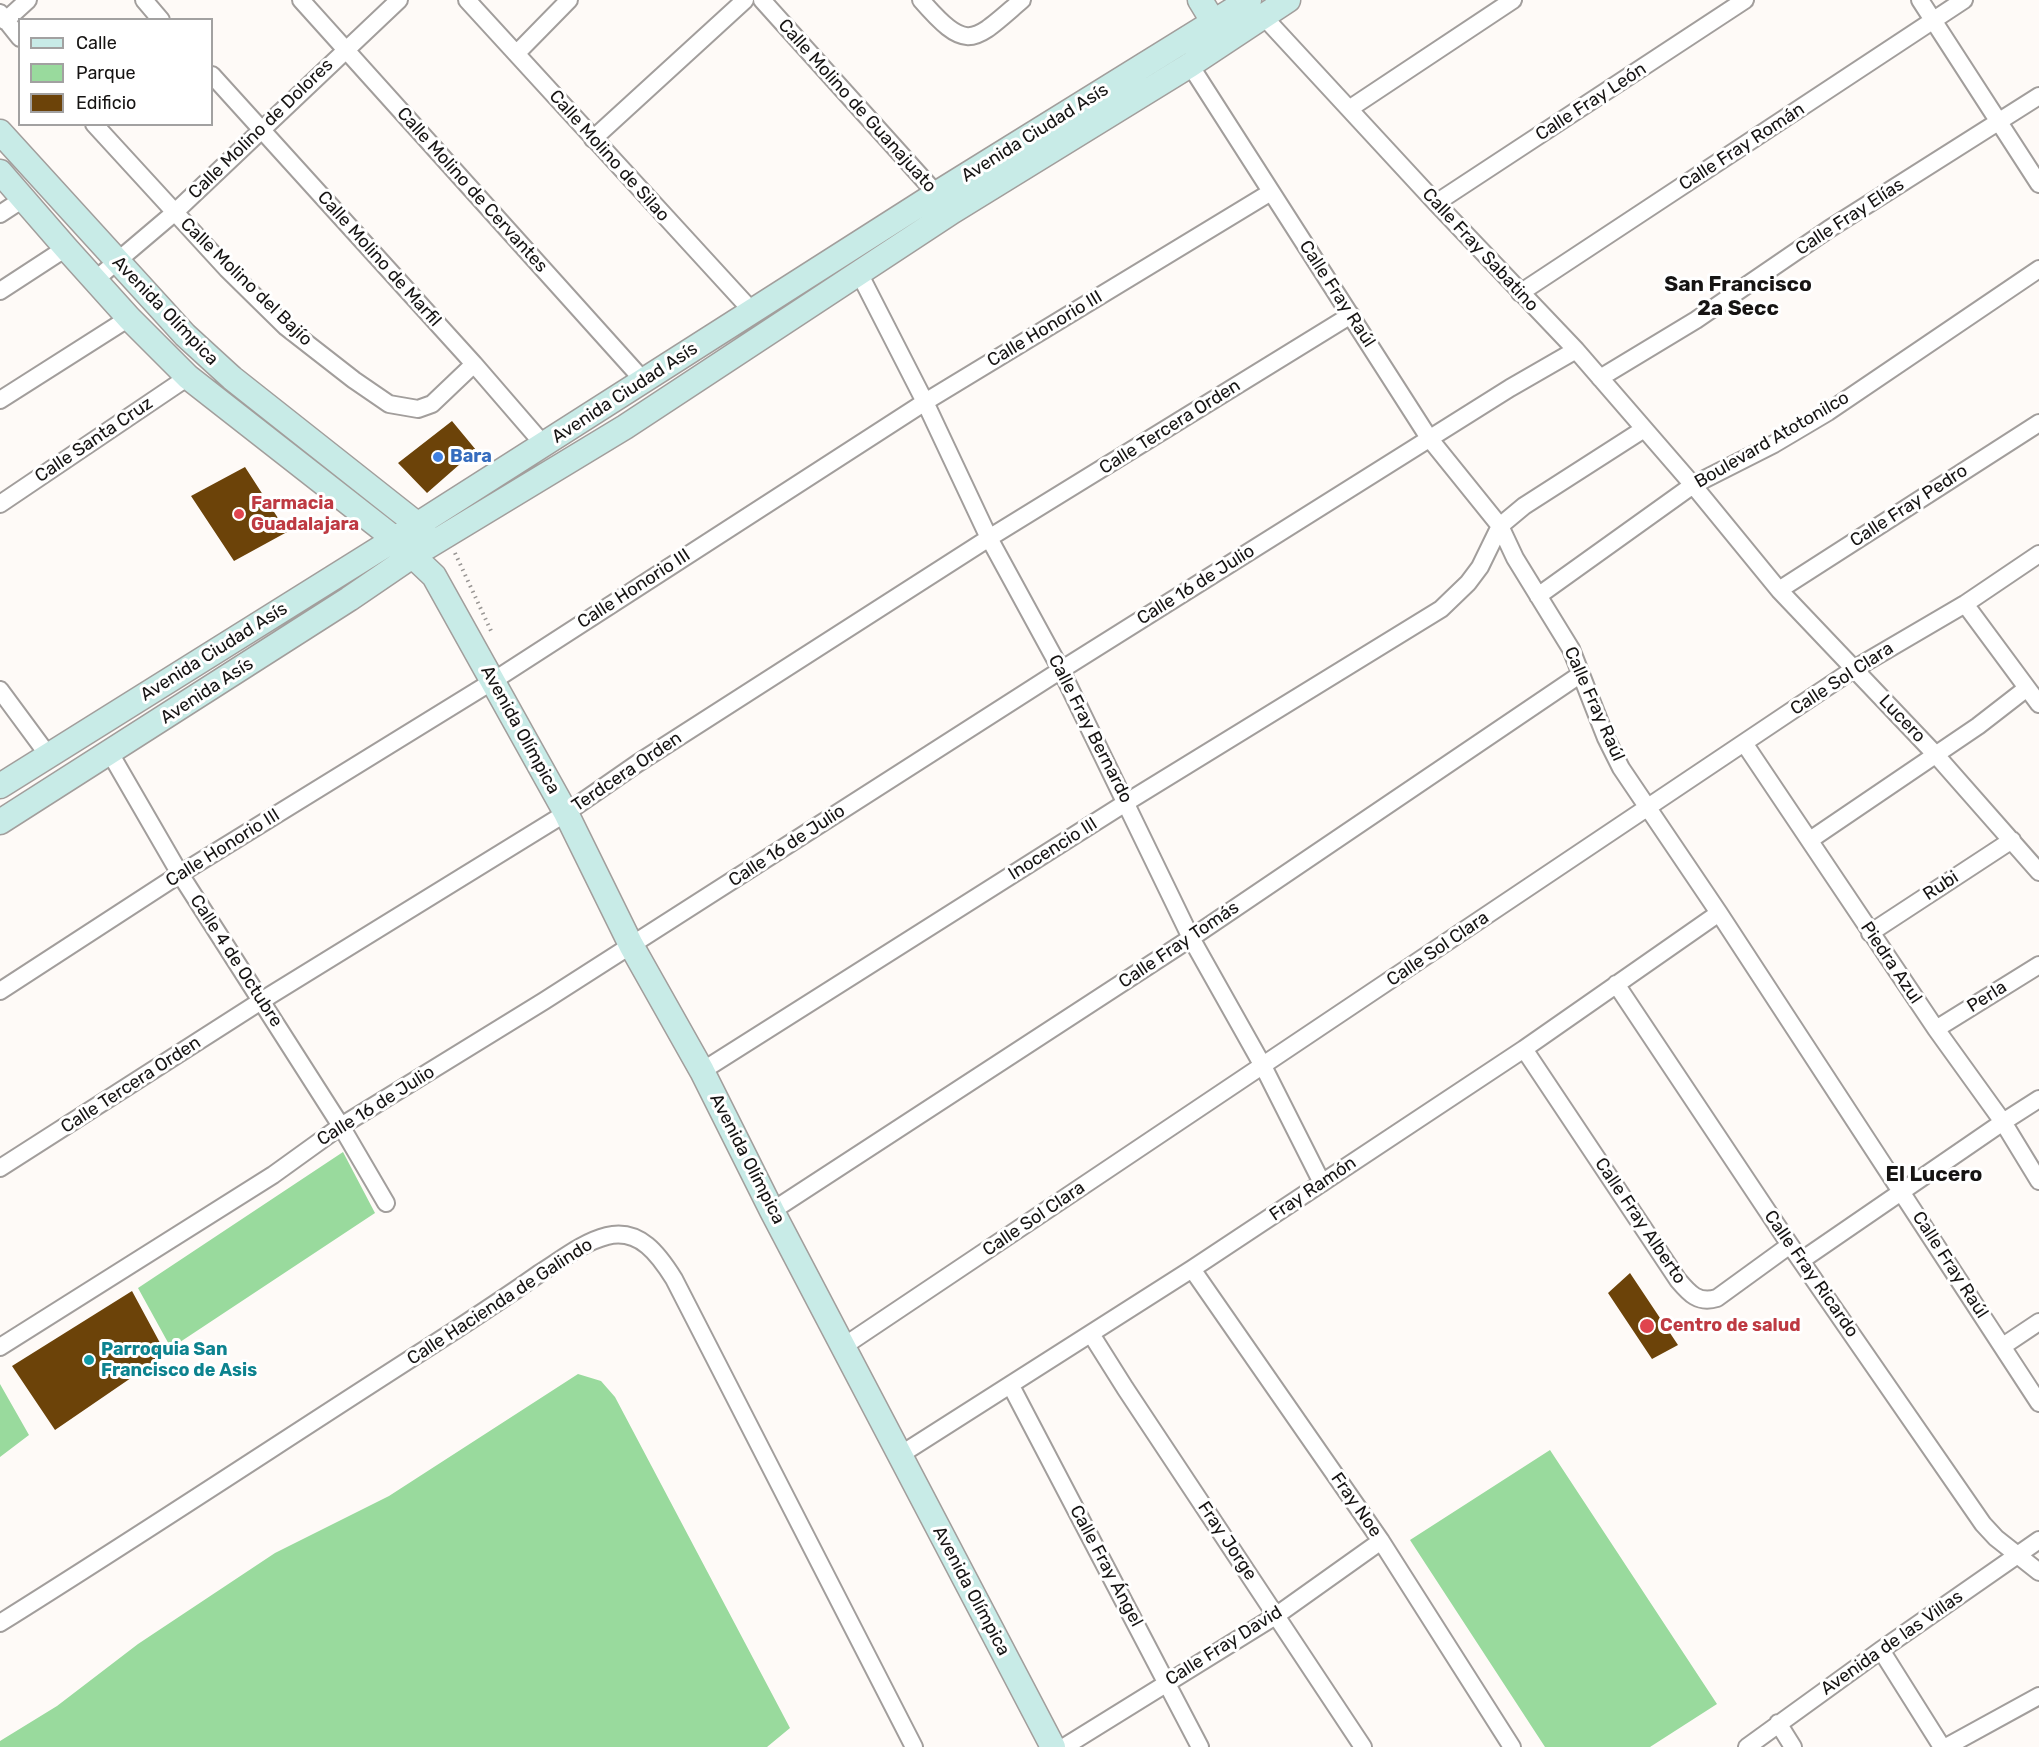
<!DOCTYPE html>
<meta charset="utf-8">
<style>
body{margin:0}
#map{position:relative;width:2039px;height:1747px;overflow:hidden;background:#fefaf7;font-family:Rubik,sans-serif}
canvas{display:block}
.legend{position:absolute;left:18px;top:18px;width:195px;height:108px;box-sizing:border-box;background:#fff;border:2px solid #a2a1a1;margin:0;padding:8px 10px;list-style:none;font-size:18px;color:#161413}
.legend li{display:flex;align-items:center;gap:12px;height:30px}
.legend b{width:30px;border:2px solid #a2a1a1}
</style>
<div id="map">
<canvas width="2039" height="1747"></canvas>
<ul class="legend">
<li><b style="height:8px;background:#c8ebe7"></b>Calle</li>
<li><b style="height:16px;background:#99da9d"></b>Parque</li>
<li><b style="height:16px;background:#6c4309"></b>Edificio</li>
</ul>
</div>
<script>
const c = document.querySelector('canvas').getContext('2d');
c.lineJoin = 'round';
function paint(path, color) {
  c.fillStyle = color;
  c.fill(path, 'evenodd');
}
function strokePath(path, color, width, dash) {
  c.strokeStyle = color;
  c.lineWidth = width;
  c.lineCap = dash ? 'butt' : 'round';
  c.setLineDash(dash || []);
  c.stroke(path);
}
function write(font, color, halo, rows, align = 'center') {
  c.font = font + ' Rubik,sans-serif';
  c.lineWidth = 6;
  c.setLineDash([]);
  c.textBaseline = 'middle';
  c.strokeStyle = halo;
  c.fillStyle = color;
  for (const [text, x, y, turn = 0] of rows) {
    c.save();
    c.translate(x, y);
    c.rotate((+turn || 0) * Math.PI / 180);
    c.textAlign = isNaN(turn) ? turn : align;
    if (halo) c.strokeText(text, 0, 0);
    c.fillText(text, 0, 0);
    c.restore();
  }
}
paint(new Path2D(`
 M343 1152 375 1213 171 1348 138 1288Z
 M578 1374 601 1381 615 1397 790 1728 767 1747H0V1741L57 1706 138 1644 275 1553 389 1496Z
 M0 1384 29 1435 0 1457Z
 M1550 1450 1717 1704 1650 1747H1545L1410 1540Z`), '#99da9d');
paint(new Path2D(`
 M452 421 476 450 427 493 398 463Z
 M245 467 287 532 234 561 191 496Z
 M1630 1273 1678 1345 1652 1359 1608 1293Z
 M132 1291 166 1354 55 1430 12 1366Z`), '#6c4309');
const street = new Path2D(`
 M144 0 161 20
 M301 0 643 380
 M467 0 752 311
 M762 0 942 200
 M921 0C968 54 973 42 1022 0
 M1920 0 2039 184
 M0 13 20 38
 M1264 17 1436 203 1576 350 1693 485 1779 590 1936 755 2039 872
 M5 21 28 0
 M517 53 569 0
 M1190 65 1429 438 1500 526 1515 558 1571 649 1606 738 1621 768 1719 913 2039 1403
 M212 75 474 364 544 445
 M1349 109 1513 0
 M94 124 227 269 286 327 354 380 389 404 418 409 432 404 474 364
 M593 139 745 0
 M1436 203 1745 0
 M0 214 23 199
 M859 273 925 402 989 538 1061 670 1191 938 1263 1066 1322 1183
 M95 280 174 213 399 0
 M0 291 66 248
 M1520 293 1964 0
 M1600 378 1696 320 1829 229 2039 96
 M0 400 129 318
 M0 504 188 377
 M1779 590 2039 423
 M1538 596 1693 485 1774 444 1828 412 2039 269
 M1965 604 2039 704
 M0 690 48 755
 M1744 743 1936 1029 2003 1122 2039 1181
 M110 753 180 874 341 1126 386 1203
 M1810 840 1978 726 2027 688
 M1870 933 2012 840
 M1616 984 1790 1245 1983 1524 1996 1538 2039 1572
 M0 991 180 874 493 681 925 402 1271 192
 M1936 1029 2039 965
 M1524 1049 1678 1280C1689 1293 1698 1304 1717 1298L1790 1245
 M702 1071 1127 802 1441 609 1468 583 1480 567 1500 526 1524 506 1644 429
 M0 1168 261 1001 566 813 638 763 989 538 1351 315
 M772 1211 1191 938 1581 674
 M1802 1260 2003 1122 2039 1099
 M1192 1269 1381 1541 1512 1747
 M1091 1334 1125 1388 1363 1747
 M844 1346 1854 669 1965 604 2039 554
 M2003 1346 2039 1322
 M0 1347 273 1175 341 1126 544 1001 1061 670 1510 388 1576 350
 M1011 1386 1200 1747
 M900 1455 1192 1269 1524 1049 1719 913
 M0 1623C152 1528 302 1428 454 1331 483 1312 512 1293 540 1273 561 1260 583 1242 607 1236 640 1228 659 1255 674 1279L914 1747
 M1881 1650 1942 1747
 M1778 1723 1793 1747
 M1064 1747 1277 1615 1381 1541
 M1747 1747 1881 1650 2039 1540
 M1946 1747 2039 1696`);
const secondary = new Path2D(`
 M1200 0 1222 36
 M0 132 185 335 232 378 418 525 426 535
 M0 172 66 248 129 318 188 377 395 539 434 576 566 813 631 945 702 1071 772 1211 1053 1747
 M0 786 395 539 936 194 1249 0
 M0 822 349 599 412 556 625 427 953 211 1190 65 1288 0`);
strokePath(street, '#a29e9c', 20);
strokePath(secondary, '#a29e9c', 27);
strokePath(new Path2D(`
 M455 553 492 633`), '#989593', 4, [1.5, 4.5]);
strokePath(street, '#fff', 16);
strokePath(secondary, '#c8ebe7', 24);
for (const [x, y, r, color] of [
 [438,457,6,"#3f7fe0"],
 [239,514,6,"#e0444e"],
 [1647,1326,8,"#e0444e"],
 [89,1360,6,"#0f9aa8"]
]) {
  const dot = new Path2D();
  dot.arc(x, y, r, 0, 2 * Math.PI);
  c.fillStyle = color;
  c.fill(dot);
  strokePath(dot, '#fff', 2);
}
write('18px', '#161413', '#fff', [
 ["Calle Fray León",1591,102,-33],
 ["Calle Molino de Guanajuato",857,106,48],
 ["Calle Molino de Dolores",261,129,-44],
 ["Avenida Ciudad Asís",1035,133,-32],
 ["Calle Fray Román",1742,147,-33],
 ["Calle Molino de Silao",609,156,48],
 ["Calle Molino de Cervantes",472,190,48],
 ["Calle Fray Elías",1850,217,-33],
 ["Calle Fray Sabatino",1480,250,47],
 ["Calle Molino de Marfil",379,259,48],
 ["Calle Molino del Bajío",246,282,44],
 ["Calle Fray Raúl",1337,294,57],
 ["Avenida Olímpica",165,311,46],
 ["Calle Honorio III",1045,329,-31],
 ["Avenida Ciudad Asís",625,393,-33],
 ["Calle Tercera Orden",1170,427,-32],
 ["Calle Santa Cruz",94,440,-34],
 ["Boulevard Atotonilco",1772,440,-30],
 ["Calle Fray Pedro",1909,506,-33],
 ["Calle 16 de Julio",1196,585,-32],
 ["Calle Honorio III",634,589,-33],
 ["Avenida Ciudad Asís",214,652,-32],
 ["Calle Sol Clara",1842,679,-33],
 ["Avenida Asís",207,691,-33],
 ["Calle Fray Raúl",1594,704,66],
 ["Lucero",1902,719,46],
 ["Calle Fray Bernardo",1090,729,63],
 ["Avenida Olímpica",520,730,61],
 ["Terdcera Orden",627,772,-34],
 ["Calle 16 de Julio",787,846,-33],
 ["Calle Honorio III",223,848,-32],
 ["Inocencio III",1053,849,-32],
 ["Rubi",1941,886,-33],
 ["Calle Fray Tomás",1179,945,-34],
 ["Calle Sol Clara",1438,949,-34],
 ["Calle 4 de Octubre",236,961,57],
 ["Piedra Azul",1891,963,56],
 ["Perla",1987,997,-32],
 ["Calle Tercera Orden",131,1085,-33],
 ["Calle 16 de Julio",376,1106,-32],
 ["Avenida Olímpica",747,1159,63],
 ["Fray Ramón",1313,1189,-34],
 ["Calle Sol Clara",1034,1219,-34],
 ["Calle Fray Alberto",1640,1221,56],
 ["Calle Fray Raúl",1950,1265,57],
 ["Calle Fray Ricardo",1811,1274,55],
 ["Calle Hacienda de Galindo",500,1302,-33],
 ["Fray Noe",1356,1505,55],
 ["Fray Jorge",1227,1541,56],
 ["Calle Fray Ángel",1106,1566,62],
 ["Avenida Olímpica",971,1591,62],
 ["Avenida de las Villas",1892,1643,-35],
 ["Calle Fray David",1224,1646,-32]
]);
write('bold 18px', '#366cbe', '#fff', [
 ["Bara",450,457]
], 'left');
write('bold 18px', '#be3a42', '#fff', [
 ["Farmacia",251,504],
 ["Guadalajara",251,525],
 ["Centro de salud",1660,1326]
], 'left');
write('bold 18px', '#0d838f', '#fff', [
 ["Parroquia San",101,1350],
 ["Francisco de Asis",101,1371]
], 'left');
write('bold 21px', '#161413', '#fff', [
 ["San Francisco",1738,285],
 ["2a Secc",1738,309],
 ["El Lucero",1934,1175]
]);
</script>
